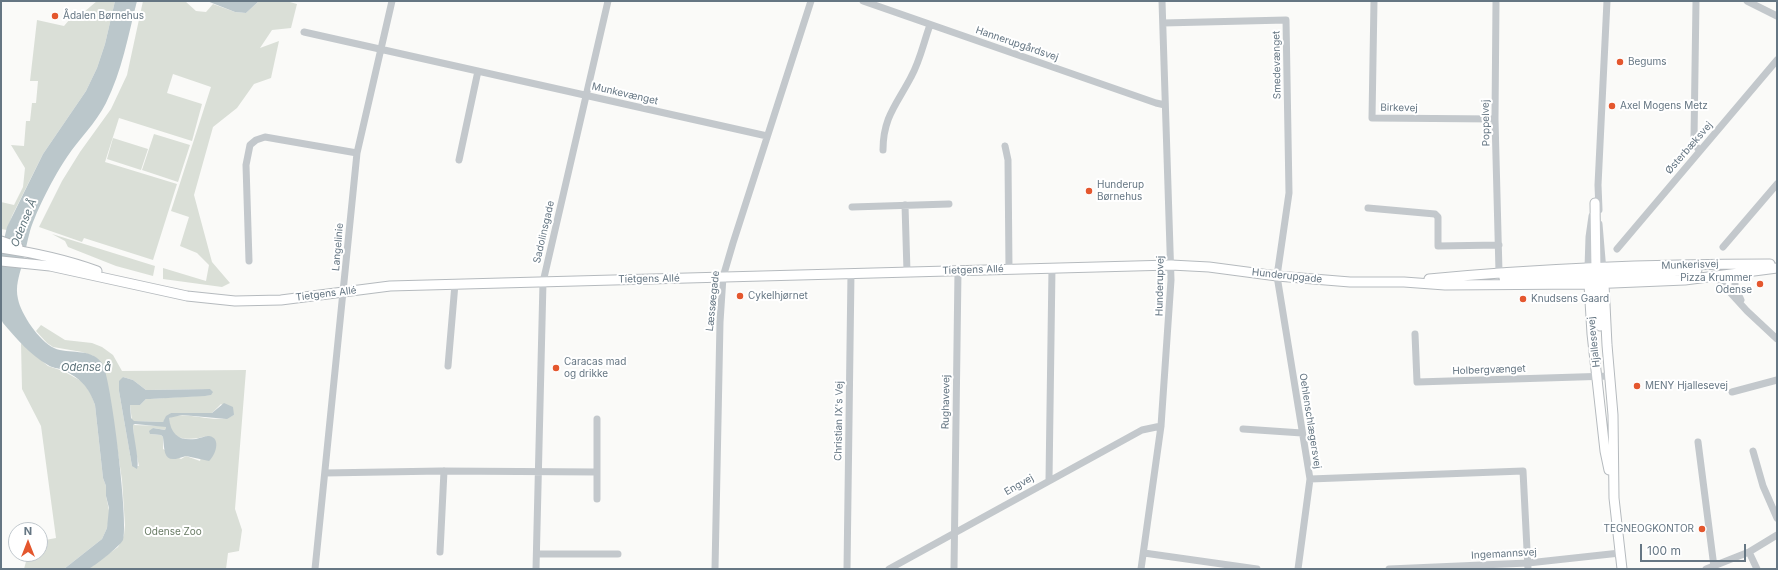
<!DOCTYPE html>
<meta charset="utf-8">
<style>
body{margin:0}
#map{position:relative;width:1778px;height:570px;overflow:hidden;background:#fafaf8;font-family:Inter,sans-serif}
canvas{display:block}
.frame{position:absolute;inset:0;border:2px solid #657683;pointer-events:none}
.north{position:absolute;left:8px;top:522px;width:40px;height:40px;box-sizing:border-box;background:#fff;border:1px solid #c1c8cd;border-radius:50%;rotate:0deg;font-size:11px;font-weight:700;line-height:16px;text-align:center;color:#657683}
.north::after{content:'';display:block;margin:auto;width:14px;height:18px;background:#e4572e;clip-path:polygon(50% 0,100% 100%,50% 72%,0 100%)}
.scale{position:absolute;left:1640px;top:544px;width:106px;height:18px;box-sizing:border-box;border:2px solid #657683;border-top:0;padding-left:5px;font-size:12px;line-height:14px;white-space:nowrap;color:#657683;-webkit-text-stroke:3px #fff;paint-order:stroke}
</style>
<div id="map">
<canvas width="1778" height="570"></canvas>
<div class="frame"></div>
<div class="north">N</div>
<div class="scale">100 m</div>
</div>
<script>
const c = document.querySelector('canvas').getContext('2d');
c.lineJoin = 'round';
function paint(path, color) {
  c.fillStyle = color;
  c.fill(path, 'evenodd');
}
function strokePath(path, color, width, dash) {
  c.strokeStyle = color;
  c.lineWidth = width;
  c.lineCap = dash ? 'butt' : 'round';
  c.setLineDash(dash || []);
  c.stroke(path);
}
function write(font, color, halo, rows, align = 'center') {
  c.font = font + ' Inter,sans-serif';
  c.lineWidth = 4;
  c.setLineDash([]);
  c.textBaseline = 'middle';
  c.strokeStyle = halo;
  c.fillStyle = color;
  for (const [text, x, y, turn = 0] of rows) {
    c.save();
    c.translate(x, y);
    c.rotate((+turn || 0) * Math.PI / 180);
    c.textAlign = isNaN(turn) ? turn : align;
    if (halo) c.strokeText(text, 0, 0);
    c.fillText(text, 0, 0);
    c.restore();
  }
}
paint(new Path2D(`
 M97 1H115L105 44 97 68 86 91 43 154 12 216 7 230 1 229V202L14 205 23 187 25 168 11 145 24 146 26 121H30L32 103H36L38 81H30L37 20 64 26 75 13 84 12Z
 M143 1H185L196 11 206 12 213 4 235 12 246 13 259 1H286L297 4 291 28 272 30 260 48 279 41 271 78 254 84 237 108 213 127 194 195 212 262 230 283 222 287 163 279V268L206 281 209 265 197 253 180 246 189 217 171 211 211 87 173 74 167 93 202 104 192 141 119 118 105 162 177 184 153 260 84 238 82 242 39 227 62 181 80 152 111 109 127 75Z
 M154 134 190 145 178 182 142 170Z
 M113 138 148 149 141 170 107 159Z
 M52 234 155 266 153 276 116 266 68 247 65 241Z
 M41 325 65 340 92 343 102 347 113 355 122 371 246 370 235 509 242 530 239 551 228 553 226 569H88L118 547 124 535 125 525 122 480 115 433 93 356 82 352 53 347 47 343 36 331ZM123 377 133 380 146 390H149L210 389 211 395 150 399H146L140 405H130L132 421 163 422 171 413H212L221 404 234 415C217 426 184 409 169 418 169 422 169 427 171 431 178 442 196 439 207 436L200 461 186 456 181 459 163 449V437L161 435 150 434 153 428 165 430 166 427 164 426 133 425 134 443 139 466H132L119 391Z
 M21 343 48 366 63 371 83 382 91 394 95 405 103 478 106 486V496L110 515 107 528 102 539 64 569H24L28 554H40V541L56 538 41 426 22 389Z`), '#dadfd7');
paint(new Path2D(`
 M115 1H137C128 36 122 71 106 103 96 123 79 139 67 157 54 176 37 209 30 231 27 242 25 253 22 265 19 276 15 287 18 299 21 314 39 341 54 348 69 355 90 347 102 363 111 375 129 526 123 540 120 546 94 567 88 569 82 570 71 569 64 569L102 539 107 528 109 508 106 496V486L103 478 95 405C89 387 80 378 63 370 58 368 52 368 48 365 30 355 16 338 3 323L1 319V252L7 227 43 154 86 91 97 68 105 44Z
 M207 1H259L246 13 235 12Z
 M123 377 133 380 146 390H149L210 389 213 392 211 395 205 396 150 399H146L140 405H130L131 418 134 421 163 422 166 416 171 413H212L224 403 233 407 234 415 227 419 182 415 169 418C171 435 179 441 196 439 201 438 204 436 209 436 222 438 215 456 209 461L186 456C164 464 165 456 163 437L161 435 150 434 149 431 153 428 165 430 166 427 135 424 133 425C133 435 140 463 137 469L132 466 119 391V381Z`), '#bbc7cb');
const major = new Path2D(`
 M1595 203 1596 272
 M1 241 18 247
 M1 248C36 253 64 259 97 271
 M1 261 50 266 187 296 235 301 281 300 390 286 1171 265 1209 267 1277 276 1350 282H1404L1445 285 1589 284 1685 280 1777 268
 M1588 268 1592 334 1605 451 1609 470
 M1504 278 1593 275
 M1429 279C1542 268 1656 264 1770 264
 M1595 279 1600 326
 M1589 284 1593 279 1599 276 1697 270
 M1604 284 1607 345 1613 415 1614 498 1622 569`);
strokePath(major, '#b5babe', 11);
strokePath(new Path2D(`
 M863 1 1156 103 1165 105
 M1374 1 1372 118 1495 119
 M1496 1 1495 119 1499 272
 M1696 1 1694 138 1695 145 1700 151
 M1747 1 1777 16
 M1163 23 1286 20 1289 193 1277 276 1310 479 1298 569
 M304 32 767 136
 M1005 146 1008 160 1009 269
 M883 150C883 117 897 104 911 77 920 61 924 41 930 25
 M459 160 478 71
 M905 205 907 272
 M852 207 949 204
 M1368 208 1435 214 1438 217V246L1499 245
 M1599 210 1598 185 1607 1
 M1599 224 1603 271
 M1723 247 1777 184
 M1617 249 1777 60
 M249 261 246 165 250 145 256 140 265 137 357 153
 M1588 268 1589 237 1592 216
 M1735 274V287L1741 300
 M1716 277 1747 311 1777 339
 M1415 334 1417 382 1610 376
 M448 366 455 284
 M1732 392 1777 380
 M597 419V499
 M1243 429 1302 433
 M1698 442 1714 567
 M1753 451 1763 486 1777 518
 M325 473 441 471 597 472
 M1310 479 1523 471 1528 569
 M1049 480 1052 268
 M440 552 444 471
 M1749 552 1757 569
 M1144 553 1257 569
 M537 554H618
 M315 569 357 153 392 1
 M536 569 543 282 608 1
 M715 569 720 322 723 277 733 243 811 1
 M847 569 851 273
 M889 569 1142 430 1161 426
 M954 569 958 271
 M1141 569 1161 426 1171 280 1162 1
 M1389 569 1528 563 1620 553
 M1706 569 1749 552 1777 535`), '#c3c8cc', 7);
strokePath(major, '#fff', 9);
for (const [x, y, r, color] of [
 [55,16,4,"#e4572e"],
 [1620,62,4,"#e4572e"],
 [1612,106,4,"#e4572e"],
 [1089,191,4,"#e4572e"],
 [1760,284,4,"#e4572e"],
 [740,296,4,"#e4572e"],
 [1523,299,4,"#e4572e"],
 [556,368,4,"#e4572e"],
 [1637,386,4,"#e4572e"],
 [1702,529,4,"#e4572e"]
]) {
  const dot = new Path2D();
  dot.arc(x, y, r, 0, 2 * Math.PI);
  c.fillStyle = color;
  c.fill(dot);
  strokePath(dot, '#fff', 1.5);
}
write('10px', '#657683', '#fff', [
 ["Ådalen Børnehus",63,16],
 ["Begums",1628,62],
 ["Axel Mogens Metz",1620,106],
 ["Hunderup",1097,185],
 ["Børnehus",1097,197],
 ["Pizza Krummer",1752,278,"right"],
 ["Odense",1752,290,"right"],
 ["Cykelhjørnet",748,296],
 ["Knudsens Gaard",1531,299],
 ["Caracas mad",564,362],
 ["og drikke",564,374],
 ["MENY Hjallesevej",1645,386],
 ["TEGNEOGKONTOR",1694,529,"right"]
], 'left');
write('10px', '#657683', '#fff', [
 ["Hannerupgårdsvej",1017,44,19],
 ["Smedevænget",1277,65,-91],
 ["Munkevænget",625,94,13],
 ["Birkevej",1399,108,1],
 ["Poppelvej",1486,123,-91],
 ["Østerbæksvej",1689,148,-49],
 ["Sadolinsgade",544,232,-77],
 ["Langelinie",338,247,-85],
 ["Munkerisvej",1690,265,-2],
 ["Tietgens Allé",973,270,-2],
 ["Hunderupgade",1287,276,6],
 ["Tietgens Allé",649,279,-1],
 ["Hunderupvej",1160,286,-89],
 ["Tietgens Allé",326,294,-7],
 ["Læssøegade",713,301,-84],
 ["Hjallesevej",1594,342,-96],
 ["Holbergvænget",1489,370,-2],
 ["Rughavevej",946,402,-89],
 ["Christian IX's Vej",839,421,-89],
 ["Oehlenschlægersvej",1310,421,81],
 ["Engvej",1019,485,-30],
 ["Ingemannsvej",1504,554,-3]
]);
write('10px', '#687a64', '#fff', [
 ["Odense Zoo",173,532]
]);
write('italic 11px', '#60757c', '#fff', [
 ["Odense Å",24,223,-68],
 ["Odense å",86,368]
]);
</script>
